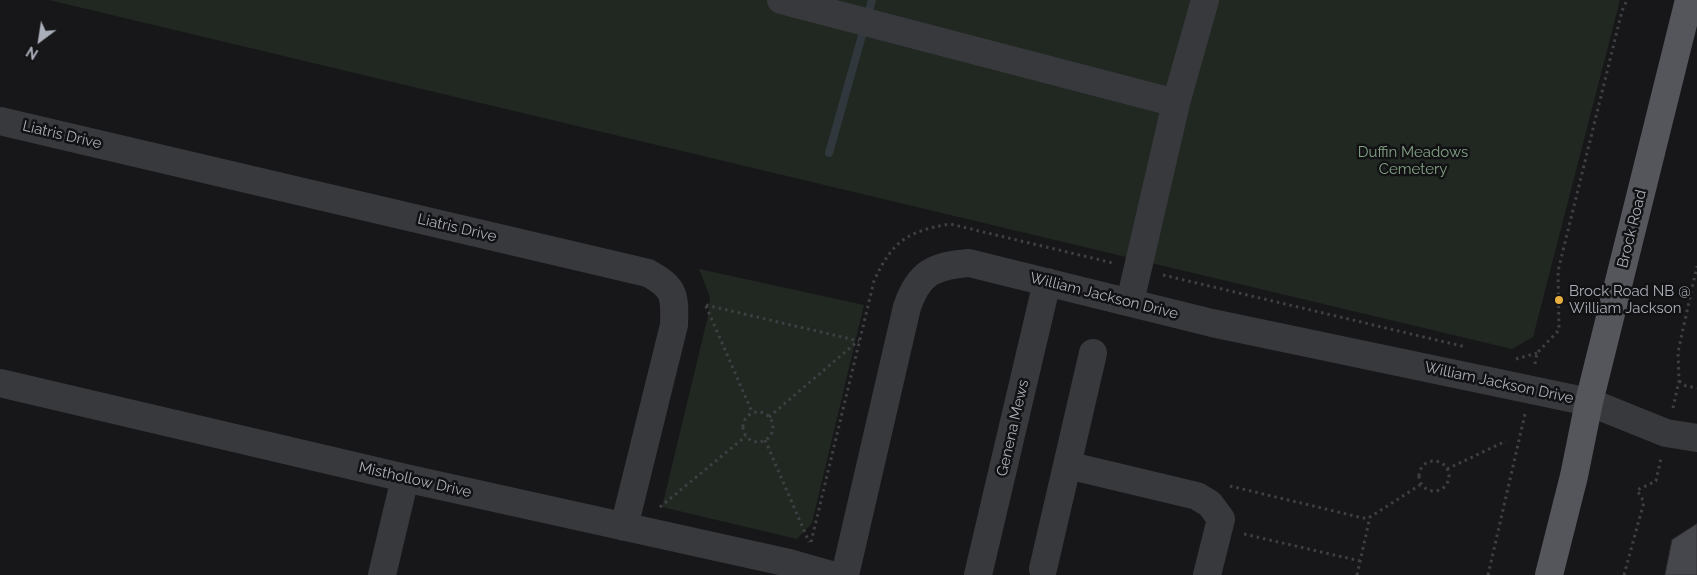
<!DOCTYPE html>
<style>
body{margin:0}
#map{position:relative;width:1697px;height:575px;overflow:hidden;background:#171719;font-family:Raleway,sans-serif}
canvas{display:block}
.north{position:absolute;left:15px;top:15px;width:50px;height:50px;-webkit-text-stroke:4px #121214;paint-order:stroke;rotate:211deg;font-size:14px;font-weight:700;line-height:20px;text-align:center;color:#aaaeb8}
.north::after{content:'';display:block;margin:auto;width:18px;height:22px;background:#aaaeb8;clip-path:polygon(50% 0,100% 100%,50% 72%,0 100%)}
</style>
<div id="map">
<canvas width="1697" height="575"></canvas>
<div class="north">N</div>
</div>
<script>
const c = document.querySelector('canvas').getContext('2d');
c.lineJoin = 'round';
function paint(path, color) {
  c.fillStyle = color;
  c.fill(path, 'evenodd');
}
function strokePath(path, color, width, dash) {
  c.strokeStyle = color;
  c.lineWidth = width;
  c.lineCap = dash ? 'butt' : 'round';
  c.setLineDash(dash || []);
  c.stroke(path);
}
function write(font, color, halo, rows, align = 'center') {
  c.font = font + ' Raleway,sans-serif';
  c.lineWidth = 5;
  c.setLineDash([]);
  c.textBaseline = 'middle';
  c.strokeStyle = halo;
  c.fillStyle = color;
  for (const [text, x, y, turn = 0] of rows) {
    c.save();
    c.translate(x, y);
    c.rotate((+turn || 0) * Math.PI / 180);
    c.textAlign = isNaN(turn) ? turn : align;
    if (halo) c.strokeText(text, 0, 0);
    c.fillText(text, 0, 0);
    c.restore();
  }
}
paint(new Path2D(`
 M49 0H1620L1533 337 1512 349Z
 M699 269 864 305 812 523 797 539 662 507 708 316 710 297Z`), '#212822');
strokePath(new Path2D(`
 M829 153 872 0`), '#30383e', 8);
const building = new Path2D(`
 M1697 524V575H1665L1672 540Z`);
paint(building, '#46474c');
strokePath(building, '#313135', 1);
strokePath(new Path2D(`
 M1163 275 1466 347
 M706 305 859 341
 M706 306 752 412
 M1516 359 1537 353
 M1535 364 1537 353 1559 330 1558 271 1622 11 1627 0
 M1679 381 1686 386 1697 388
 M1673 408 1679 381 1678 352 1697 266
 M743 427a15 15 0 1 1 30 0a15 15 0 1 1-30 0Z
 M769 417 858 341
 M765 440 809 542
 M1419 476a15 15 0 1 1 30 0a15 15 0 1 1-30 0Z
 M1447 469 1506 441
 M1230 486 1363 518 1370 517
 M660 507 746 436
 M1244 534 1360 561
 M811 542 874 281C892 241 908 231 950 224L1113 263
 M1357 575 1370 517 1420 485
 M1488 575 1525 414
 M1624 575 1644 502 1637 490 1656 481 1661 458`), '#3e4044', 3, [2.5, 4]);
strokePath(new Path2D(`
 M781 0 1176 103
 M0 121 648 273C675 288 675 295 674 325L624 527
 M1130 302 1176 103 1205 0
 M0 383 405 478 789 563 831 575
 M1067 465 1197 496 1210 504 1221 519 1207 575
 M1043 569 1093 353
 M382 575 405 478
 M845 575 907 307C919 272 934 266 969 263L1212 323 1589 402 1666 433 1697 438
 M978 575 1047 282`), '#38393d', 28);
strokePath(new Path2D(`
 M1549 575 1574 476 1589 402 1689 0`), '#54565c', 28);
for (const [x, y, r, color] of [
 [1559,300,5,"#e7ae40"]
]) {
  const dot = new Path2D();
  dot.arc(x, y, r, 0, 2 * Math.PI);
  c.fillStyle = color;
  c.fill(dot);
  strokePath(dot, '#121214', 2);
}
write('15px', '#aaaeb8', '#121214', [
 ["Liatris Drive",62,135,13],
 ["Liatris Drive",457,228,13],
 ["Brock Road",1632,229,-76],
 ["William Jackson Drive",1104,296,14],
 ["William Jackson Drive",1499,383,12],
 ["Genena Mews",1013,428,-77],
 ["Misthollow Drive",415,480,13]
]);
write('15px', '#82a284', '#121214', [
 ["Duffin Meadows",1413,152],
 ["Cemetery",1413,169]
]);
write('15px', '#aaaeb8', '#121214', [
 ["Brock Road NB @",1569,291],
 ["William Jackson",1569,308]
], 'left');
</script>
